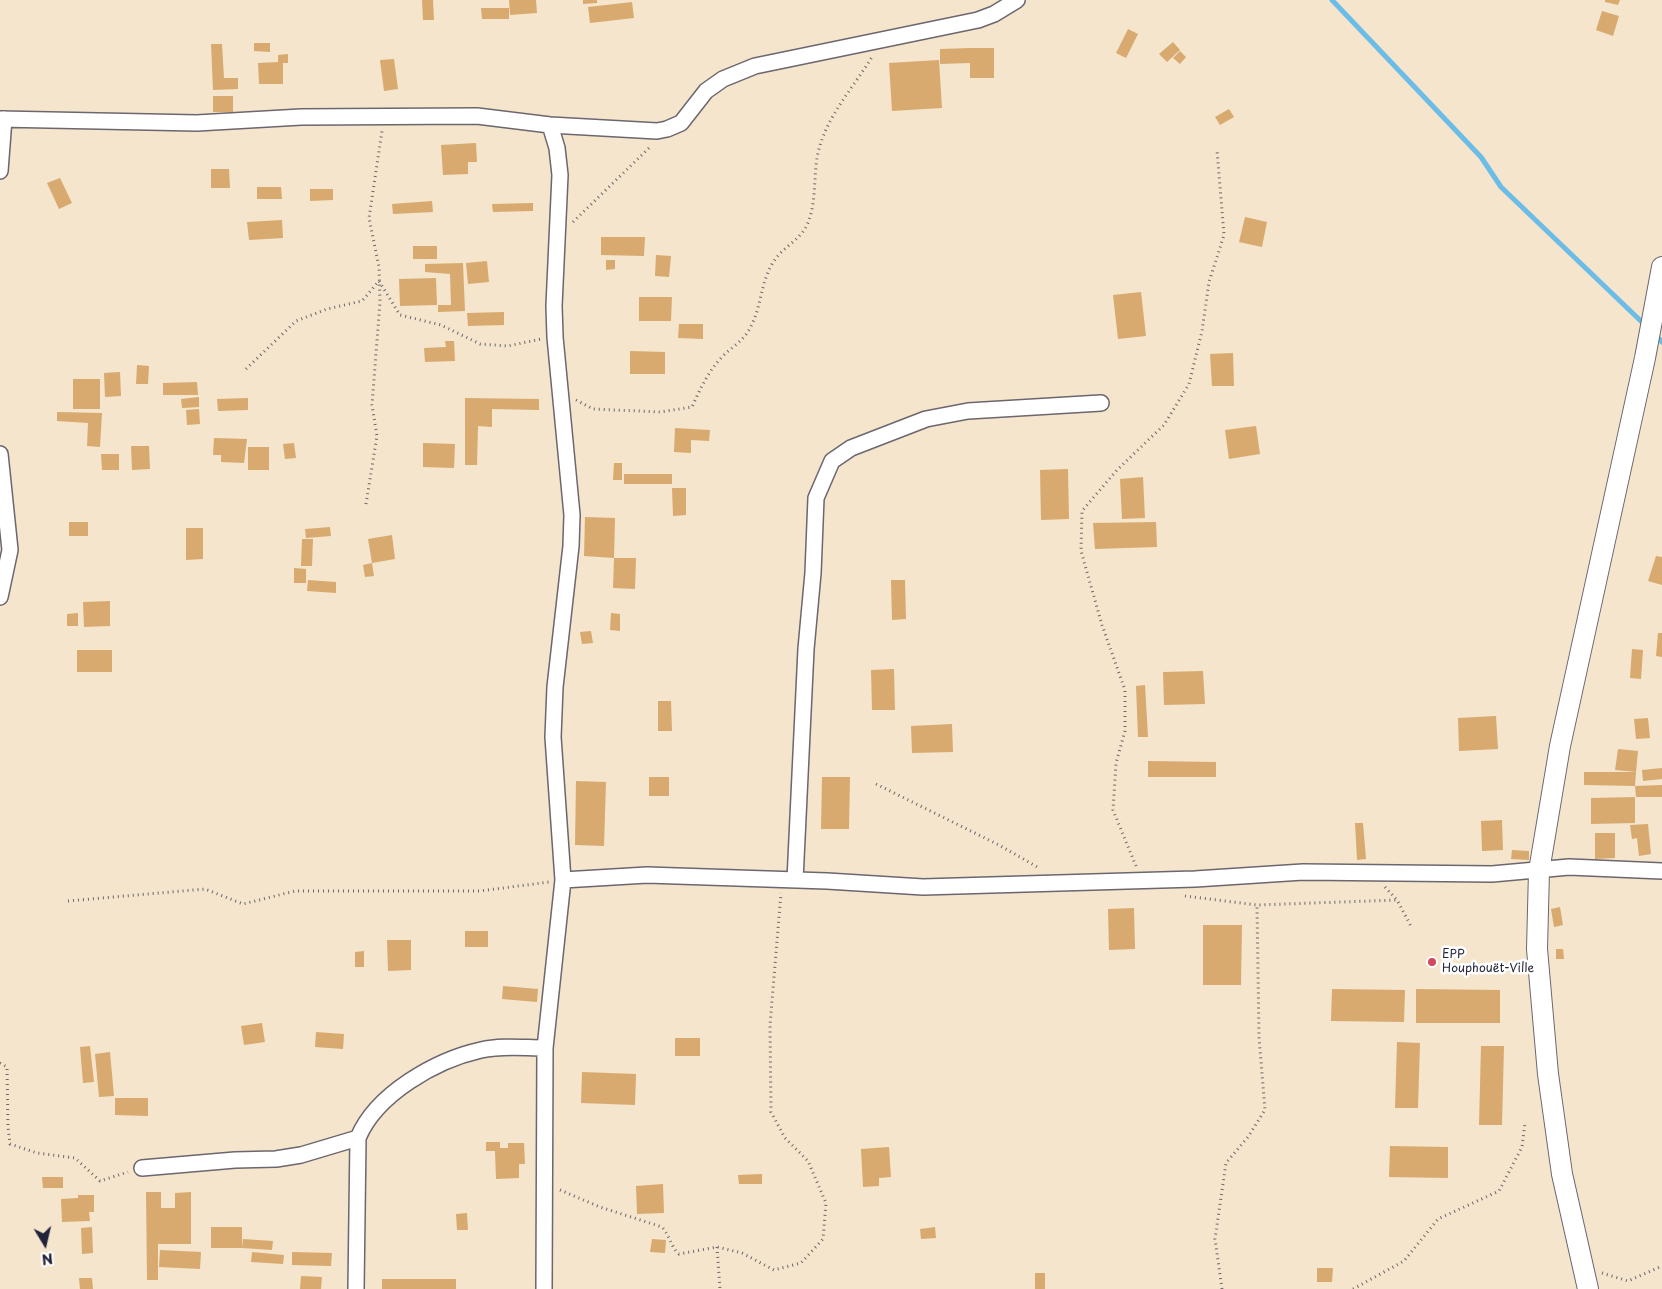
<!DOCTYPE html>
<meta charset="utf-8">
<style>
body{margin:0}
#map{position:relative;width:1662px;height:1289px;overflow:hidden;background:#f4e5cc;font-family:"Playpen Sans",sans-serif}
canvas{display:block}
.north{position:absolute;left:20px;top:1219px;width:50px;height:50px;-webkit-text-stroke:4px #fff;paint-order:stroke;rotate:171deg;font-size:14px;font-weight:700;line-height:20px;text-align:center;color:#22223b}
.north::after{content:'';display:block;margin:auto;width:18px;height:22px;background:#22223b;clip-path:polygon(50% 0,100% 100%,50% 72%,0 100%)}
</style>
<div id="map">
<canvas width="1662" height="1289"></canvas>
<div class="north">N</div>
</div>
<script>
const c = document.querySelector('canvas').getContext('2d');
c.lineJoin = 'round';
function strokePath(path, color, width, dash) {
  c.strokeStyle = color;
  c.lineWidth = width;
  c.lineCap = dash ? 'butt' : 'round';
  c.setLineDash(dash || []);
  c.stroke(path);
}
function paint(path, color) {
  c.fillStyle = color;
  c.fill(path, 'evenodd');
}
function write(font, color, halo, rows, align = 'center') {
  c.font = font + ' "Playpen Sans",sans-serif';
  c.lineWidth = 5;
  c.setLineDash([]);
  c.textBaseline = 'middle';
  c.strokeStyle = halo;
  c.fillStyle = color;
  for (const [text, x, y, turn = 0] of rows) {
    c.save();
    c.translate(x, y);
    c.rotate((+turn || 0) * Math.PI / 180);
    c.textAlign = isNaN(turn) ? turn : align;
    if (halo) c.strokeText(text, 0, 0);
    c.fillText(text, 0, 0);
    c.restore();
  }
}
strokePath(new Path2D(`
 M1332 0 1481 157 1501 187 1645 325
 M1655 334 1662 342`), '#6bbce6', 5);
paint(new Path2D(`
 M422 0H433L434 20H423Z
 M509 0H536L537 13 510 15Z
 M583 0H597V3L583 4Z
 M1605 0H1620L1618 5 1605 2Z
 M632 2 634 18 590 23 588 7Z
 M481 8H509V19H482Z
 M1602 11 1619 16 1613 36 1596 30Z
 M1128 29 1138 34 1126 58 1116 53Z
 M1173 42 1180 50 1167 62 1159 54Z
 M254 43H270V52L254 51Z
 M211 44H222L224 78H238V89L213 90Z
 M970 48H994V78H970V63L940 64V49Z
 M1180 51 1186 57 1180 64 1173 58Z
 M288 54V63H283V84H259L258 63 278 62V55Z
 M394 59 398 89 384 91 380 60Z
 M939 60 942 108 892 111 889 63Z
 M213 96H233V112H213Z
 M1229 109 1234 117 1220 125 1215 117Z
 M476 143 477 162H468V174L443 175 441 145Z
 M211 169H229L230 188H211Z
 M60 178 72 203 59 209 47 183Z
 M257 187H281L282 199H257Z
 M310 189H333V200L310 201Z
 M432 201 433 212 393 214 392 204Z
 M533 203V211L493 212 492 204Z
 M1245 217 1267 222 1262 247 1239 242Z
 M282 220 283 238 249 240 247 222Z
 M601 237H645L644 256 601 255Z
 M413 246H437V259H413Z
 M656 255 671 256 669 277 655 276Z
 M606 260H615V269L606 270Z
 M487 261 489 282 468 284 466 263Z
 M463 263 465 311 438 312V305H451L450 274 425 272V264Z
 M436 278 437 305 400 306 399 279Z
 M1141 292 1146 336 1118 339 1113 295Z
 M639 297H672L671 321H639Z
 M504 312V325L468 326 467 313Z
 M679 324H703V339L678 338Z
 M445 341H454L455 361 425 362 424 348 446 347Z
 M630 351 665 352V374H630Z
 M1233 353 1234 386H1212L1210 354Z
 M137 365 149 366 148 384H136Z
 M120 372 121 396 105 397 104 373Z
 M73 379H100V409H73Z
 M197 382 198 395H163V383Z
 M199 397V407L182 408 181 399Z
 M248 398V410L218 411 217 399Z
 M465 398 539 399V410L492 409V427L478 426 477 465H465Z
 M199 409 200 424 187 425 186 410Z
 M57 412 102 413 100 447 87 446 88 423 57 421Z
 M1256 426 1260 454 1229 459 1225 430Z
 M675 428 710 430 709 441 691 440V453L674 452Z
 M214 438 247 439 244 463 221 462V455H213Z
 M294 443 296 458 285 459 283 444Z
 M423 443 455 444 454 468 423 467Z
 M131 446H149L150 469 132 470Z
 M248 447H269V470H248Z
 M101 454H119V470H102Z
 M614 463H622V480H613Z
 M1068 469 1069 519 1041 520 1040 470Z
 M624 474H672V484H624Z
 M1143 477 1145 518 1122 519 1120 479Z
 M672 488H686V515L673 516Z
 M585 517 615 518 614 558 584 556Z
 M69 522H88V536H69Z
 M1156 522 1157 547 1095 549 1093 523Z
 M330 527 331 536 306 538 305 529Z
 M186 528H203V559L186 560Z
 M392 535 395 559 372 563 368 539Z
 M302 539H313L312 566H301Z
 M1656 556 1662 557V585L1648 581Z
 M614 558H636L635 589 613 588Z
 M372 563 374 576 365 577 363 565Z
 M294 568 306 569V583H294Z
 M308 580 336 582V593L307 591Z
 M891 580H905L906 619 892 620Z
 M110 601V626L84 627 83 602Z
 M78 613V626H67V614Z
 M611 613 620 614V631L610 630Z
 M591 631 593 643 582 644 580 632Z
 M1658 633H1662V657L1656 656Z
 M1632 649 1643 650 1641 679 1630 678Z
 M77 650H112V672H77Z
 M894 669 895 710H872L871 670Z
 M1203 671 1205 704 1164 705 1163 672Z
 M1145 685 1148 737H1138L1136 686Z
 M658 701H671L672 731H658Z
 M1496 716 1498 749 1459 751 1458 718Z
 M1648 718 1650 738 1636 739 1634 719Z
 M952 724 953 752 912 753 911 726Z
 M1618 749 1638 751 1636 772 1615 770Z
 M1148 761 1216 762V777H1148Z
 M1662 768V779L1643 781 1642 770Z
 M1584 772H1636L1635 786 1662 785V797H1636L1635 786 1584 785Z
 M649 777H669V796H649Z
 M822 777H850L849 829H821Z
 M576 781 606 782 604 846 575 845Z
 M1635 797V823L1591 824V798Z
 M1502 820 1503 850 1482 851 1481 821Z
 M1355 823H1363L1366 859 1357 860Z
 M1648 824 1651 854 1639 856 1637 838 1632 839 1630 825Z
 M1595 833H1615V858L1595 859Z
 M1512 850 1529 851V860L1511 859Z
 M1560 907 1563 925 1554 927 1551 909Z
 M1134 908 1135 949 1109 950 1108 909Z
 M1203 925H1242L1241 985H1203Z
 M465 931H488V947H465Z
 M387 940H411V970L388 971Z
 M1556 949H1563L1564 959H1556Z
 M364 951V967H355V952Z
 M503 986 538 989 537 1002 502 999Z
 M1332 989 1405 990 1404 1022 1331 1021Z
 M1416 989 1500 990V1023H1416Z
 M262 1023 265 1042 244 1045 241 1026Z
 M316 1032 344 1034 343 1049 315 1047Z
 M675 1038H700V1056H675Z
 M1397 1042 1420 1043 1418 1108H1395Z
 M90 1046 94 1082 83 1083 80 1047Z
 M1481 1046H1504L1502 1125H1479Z
 M110 1052 114 1096 99 1097 95 1054Z
 M582 1072 636 1074 635 1105 581 1103Z
 M115 1098H148V1116L115 1115Z
 M486 1142H500V1148H508V1143H524L525 1164H519V1178L496 1179 495 1151H486Z
 M1390 1146 1448 1147V1178L1389 1177Z
 M889 1147 891 1177 879 1178V1186L863 1187 861 1149Z
 M762 1174V1184H739L738 1175Z
 M42 1177H63V1188H43Z
 M663 1184 664 1213 637 1214 636 1186Z
 M146 1192H161V1208H175V1193L191 1192V1244H158V1280H147Z
 M78 1195H94V1212H89L90 1221 62 1222 61 1199 78 1198Z
 M467 1213 468 1230H457L456 1214Z
 M92 1227 93 1253 82 1254 81 1228Z
 M211 1227H242V1248H211Z
 M935 1227 936 1238 921 1239 920 1229Z
 M243 1239 273 1241 272 1250 242 1248Z
 M652 1239 666 1240 665 1253 650 1252Z
 M160 1250 201 1252 200 1269 159 1267Z
 M252 1252 284 1255 283 1264 251 1262Z
 M292 1252 332 1253 331 1266 292 1265Z
 M1317 1268H1333L1332 1282H1317Z
 M1035 1273H1045V1289H1035Z
 M301 1276 322 1277 321 1289H300Z
 M79 1278H92L93 1289H80Z
 M382 1279H456V1289H382Z`), '#d8aa6f');
const minor = new Path2D(`
 M0 119 197 123 301 117 477 116 550 125 657 131 667 129 681 123 706 91 723 79 755 66 978 20 994 14 1017 0
 M0 171 4 119
 M0 454 10 550 0 597
 M563 880 647 875 827 881 923 887 1195 879 1303 872 1492 874 1569 867 1662 871
 M795 880 806 649 813 573 816 498 832 461 851 448 926 419 968 411 1101 403
 M142 1168 235 1160 276 1159 301 1155 358 1138
 M356 1289 358 1138C376 1094 436 1060 481 1050 502 1045 524 1048 545 1048
 M544 1289 545 1048 563 880 553 737 555 687 571 546 572 515 555 337 554 306 560 175 557 148 550 125`);
const tertiary = new Path2D(`
 M1588 1289 1562 1174 1548 1074 1537 949 1539 871 1560 746 1645 358 1662 267`);
strokePath(minor, '#6c666e', 18);
strokePath(tertiary, '#6c666e', 22);
strokePath(new Path2D(`
 M573 222 651 146
 M246 369 296 321 327 309 362 301 379 281 400 315 441 325 480 344 508 346 541 339
 M576 400 593 409 660 412 692 407C700 389 708 372 721 358 731 347 743 342 750 328 762 307 760 282 774 261 783 247 800 240 807 225 817 203 813 176 818 153 826 117 853 88 872 57
 M366 504 377 436 372 405 380 302 379 267 369 218 382 131
 M876 784 999 845 1039 868
 M1136 866 1113 810 1116 763 1125 731V690L1102 625 1081 551 1082 511 1117 470 1164 425 1189 384 1202 331 1209 282 1224 235 1217 150
 M1385 887 1397 900
 M1185 896 1257 905 1397 900 1412 928
 M68 901 205 889 243 904 295 891H480L549 882
 M0 1063 7 1067 8 1127 10 1144 37 1153 75 1158 100 1181 128 1172
 M560 1190 600 1207 662 1227C670 1236 671 1247 679 1254L717 1247 742 1253 774 1270 801 1263 823 1239 826 1203 808 1161 785 1138 771 1112 770 1025 781 893
 M717 1247 720 1289
 M1602 1273 1628 1281 1662 1266
 M1222 1289 1215 1239 1226 1163 1248 1137 1265 1110 1259 1037 1257 905
 M1353 1289 1404 1261 1438 1219 1499 1191 1522 1147 1525 1123`), '#6c666e', 3, [1, 4]);
strokePath(minor, '#fff', 15);
strokePath(tertiary, '#fff', 20);
for (const [x, y, r, color] of [
 [1432,962,5,"#d1495b"]
]) {
  const dot = new Path2D();
  dot.arc(x, y, r, 0, 2 * Math.PI);
  c.fillStyle = color;
  c.fill(dot);
  strokePath(dot, '#fff', 2);
}
write('12px', '#22223b', '#fff', [
 ["EPP",1442,955],
 ["Houphouët-Ville",1442,969]
], 'left');
</script>
